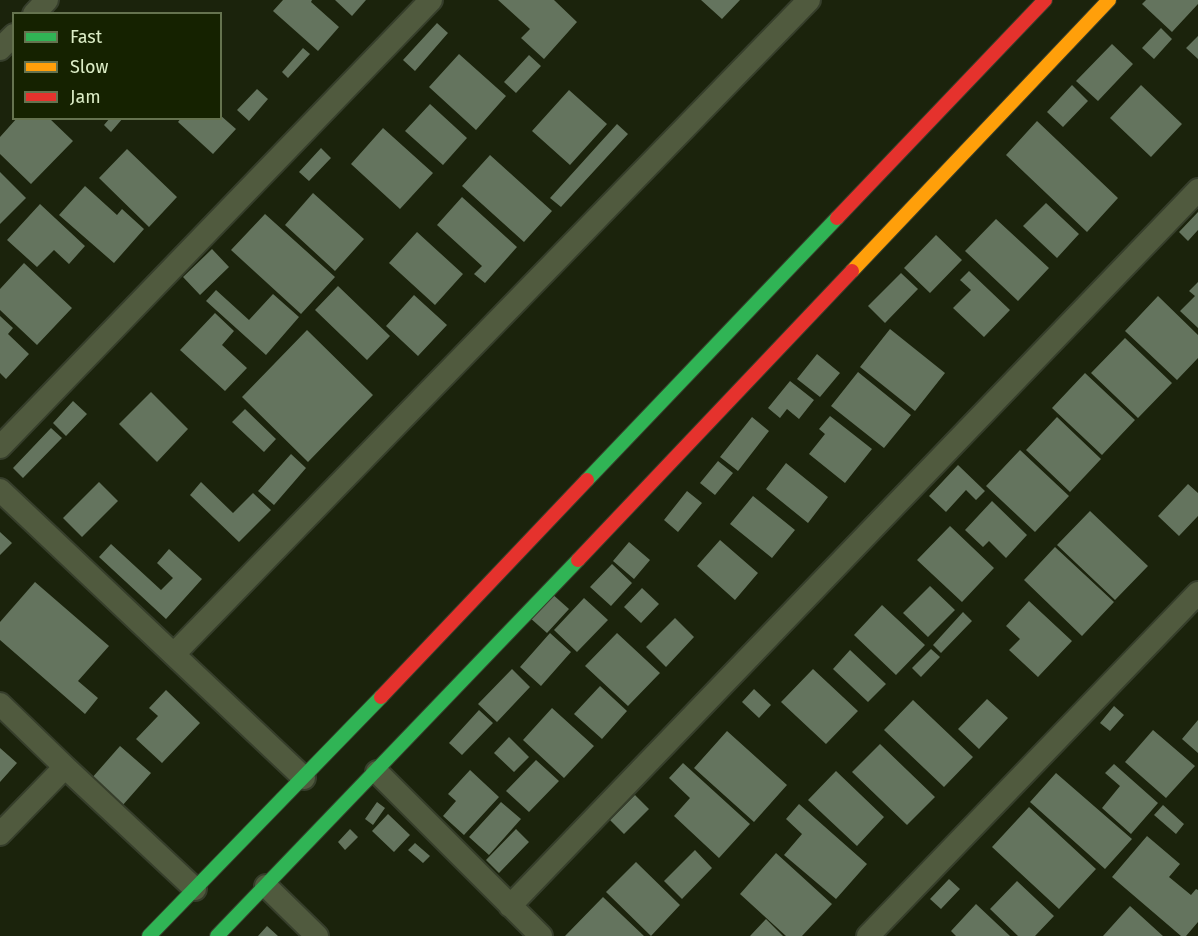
<!DOCTYPE html>
<style>
body{margin:0}
#map{position:relative;width:1198px;height:936px;overflow:hidden;background:#1b230c;font-family:"Fira Sans",sans-serif}
canvas{display:block}
.legend{position:absolute;left:12px;top:12px;width:210px;height:108px;box-sizing:border-box;background:#152200;border:2px solid #65734f;margin:0;padding:8px 10px;list-style:none;font-size:18px;color:#dcedc6}
.legend li{display:flex;align-items:center;gap:12px;height:30px}
.legend b{width:30px;border:2px solid #65734f}
</style>
<div id="map">
<canvas width="1198" height="936"></canvas>
<ul class="legend">
<li><b style="height:8px;background:#30b455"></b>Fast</li>
<li><b style="height:8px;background:#ff9f0a"></b>Slow</li>
<li><b style="height:8px;background:#e5322d"></b>Jam</li>
</ul>
</div>
<script>
const c = document.querySelector('canvas').getContext('2d');
c.lineJoin = 'round';
function paint(path, color) {
  c.fillStyle = color;
  c.fill(path, 'evenodd');
}
function strokePath(path, color, width, dash) {
  c.strokeStyle = color;
  c.lineWidth = width;
  c.lineCap = dash ? 'butt' : 'round';
  c.setLineDash(dash || []);
  c.stroke(path);
}
paint(new Path2D(`
 M283 0H312L311 2 339 27 318 51 273 11Z
 M335 0H366L352 16Z
 M498 0H554L577 22 544 59 521 38 530 29Z
 M701 0H740L722 19Z
 M1146 0H1198V4L1172 32 1142 4Z
 M437 23 448 33 415 71 403 60Z
 M1161 28 1172 39 1154 59 1142 48Z
 M1198 36V59L1186 48Z
 M1112 44 1133 64 1098 101 1076 81Z
 M303 48 310 54 288 78 282 72Z
 M459 54 506 96 476 130 429 87Z
 M529 55 541 66 516 93 504 82Z
 M1072 85 1088 101 1063 127 1047 112Z
 M1141 85 1182 124 1151 157 1110 118Z
 M257 89 268 99 249 121 237 110Z
 M569 90 607 124 570 165 532 131Z
 M430 104 467 138 443 165 405 131Z
 M220 115 236 129 213 154 178 122 181 118H220Z
 M17 118H49L73 141 31 184 0 154V137Z
 M110 118H123L111 132 104 125Z
 M1037 121 1118 198 1087 232 1006 155Z
 M617 124 628 134 561 207 550 198Z
 M383 128 433 173 400 209 351 164Z
 M321 148 331 158 309 181 299 172Z
 M127 149 177 197 149 227 99 178Z
 M490 155 552 211 524 242 462 186Z
 M0 172 26 198 0 224Z
 M85 186 117 215 122 209 144 229 114 263 59 215Z
 M313 193 364 239 335 271 285 225Z
 M462 197 517 247 485 283 474 274 482 266 437 225Z
 M1046 203 1079 234 1057 258 1023 226Z
 M40 204 85 246 69 264 54 250 37 267 7 240Z
 M1198 212V230L1188 241 1179 232Z
 M265 214 335 277 301 314 231 250Z
 M996 219 1049 268 1018 301 965 251Z
 M417 232 463 274 435 305 389 263Z
 M936 235 962 260 930 293 904 268Z
 M212 249 229 267 200 295 183 277Z
 M24 263 72 308 37 345 0 310V289Z
 M969 271 1010 310 984 337 953 308 971 290 960 280Z
 M901 273 918 289 885 323 868 306Z
 M1198 282V328L1180 311 1195 296 1189 291Z
 M338 286 390 336 367 360 315 310Z
 M216 290 249 320 273 294 299 317 266 355 206 301Z
 M414 295 447 325 418 356 386 326Z
 M1158 296 1198 335V358L1177 380 1125 331Z
 M215 313 234 331 222 345 247 368 225 391 180 350Z
 M0 316 13 328 8 334 29 354 6 379 0 373Z
 M890 329 945 373 915 411 860 367Z
 M307 330 373 395 308 462 242 397Z
 M1125 338 1172 383 1138 418 1091 373Z
 M817 354 840 373 820 397 797 379Z
 M858 372 911 415 884 448 831 406Z
 M1085 373 1135 420 1102 455 1052 408Z
 M790 381 814 400 799 419 787 409 780 418 768 408Z
 M151 392 188 429 157 462 119 424Z
 M73 401 87 414 66 436 53 423Z
 M245 409 276 439 264 452 232 422Z
 M830 416 872 449 845 483 809 454 825 434 819 429Z
 M752 417 769 431 738 471 720 457Z
 M1057 417 1101 459 1070 492 1026 450Z
 M51 428 62 438 23 478 13 468Z
 M1020 450 1069 496 1035 532 986 486Z
 M291 454 306 468 274 505 258 491Z
 M718 461 733 473 715 495 700 483Z
 M786 463 828 497 808 523 766 489Z
 M958 465 985 491 976 500 966 490 946 512 929 496Z
 M99 482 118 501 82 537 63 518Z
 M201 482 233 513 253 493 271 510 239 542 190 495Z
 M1188 484 1198 493V516L1179 536 1158 516Z
 M687 491 702 503 678 532 664 520Z
 M753 496 795 530 772 558 730 524Z
 M992 501 1027 535 1006 558 989 541 983 547 965 530Z
 M1090 511 1148 566 1115 600 1057 545Z
 M950 526 994 568 962 602 917 560Z
 M0 532 12 543 0 555Z
 M720 540 758 573 735 600 697 566Z
 M629 542 650 560 634 579 613 561Z
 M111 544 161 590 173 578 157 563 169 549 202 579 166 619 99 557Z
 M1055 547 1114 602 1082 636 1024 580Z
 M612 564 632 583 611 606 590 587Z
 M35 582 109 646 78 681 98 698 85 714 0 640V622Z
 M930 586 955 610 928 637 903 613Z
 M642 588 659 604 641 623 624 607Z
 M551 593 569 609 547 633 529 617Z
 M584 598 608 620 577 652 554 630Z
 M1029 601 1072 641 1038 677 1009 650 1020 639 1006 626Z
 M882 605 925 645 896 675 854 635Z
 M963 612 972 621 941 653 933 645Z
 M675 618 694 637 666 667 646 647Z
 M550 633 571 652 541 686 520 667Z
 M617 633 660 673 628 706 585 666Z
 M931 649 940 657 921 677 912 668Z
 M850 650 886 684 868 702 833 669Z
 M512 669 530 687 497 722 478 704Z
 M813 669 858 711 826 744 781 702Z
 M600 686 627 711 602 739 574 714Z
 M754 689 771 705 759 718 742 702Z
 M166 690 200 723 162 763 136 739 158 716 149 708Z
 M987 699 1008 718 979 749 958 729Z
 M913 700 973 757 944 787 884 730Z
 M1114 706 1124 715 1110 731 1100 723Z
 M552 708 594 746 564 778 523 740Z
 M479 710 493 723 462 755 449 743Z
 M1198 720V753L1182 739Z
 M1153 730 1195 766 1166 798 1125 762Z
 M727 731 787 785 754 822 694 768Z
 M509 737 529 757 514 772 494 753Z
 M880 744 935 797 907 825 852 772Z
 M120 746 151 773 122 806 91 779Z
 M0 748 17 763 0 782Z
 M536 760 559 781 529 812 506 791Z
 M683 763 750 824 719 858 674 816 690 798 669 778Z
 M1114 764 1158 803 1131 834 1102 808 1120 786 1105 773Z
 M470 770 499 797 464 835 443 816 456 801 448 794Z
 M836 771 884 817 857 846 808 800Z
 M1056 773 1132 839 1105 869 1030 802Z
 M635 795 649 809 624 834 610 820Z
 M377 802 385 808 373 825 365 819Z
 M501 802 521 819 489 855 469 837Z
 M799 804 867 864 836 899 784 855 802 834 786 819Z
 M1163 805 1184 824 1176 834 1154 815Z
 M1029 807 1096 869 1059 909 992 847Z
 M388 814 410 835 394 852 372 831Z
 M350 829 358 837 345 850 338 842Z
 M516 829 529 842 499 873 486 860Z
 M1147 836 1180 864 1169 877 1191 895 1196 889 1198 890V922L1186 936H1181L1112 877Z
 M415 843 430 856 423 863 408 850Z
 M695 850 712 868 682 899 664 881Z
 M776 853 832 904 802 936H786L740 894Z
 M636 862 680 905 651 936 606 892Z
 M949 879 960 889 941 909 930 899Z
 M1017 881 1054 916 1035 936H1018L990 909Z
 M603 897 644 936H565Z
 M976 904 1010 936H956L951 931Z
 M1130 906 1163 936H1103Z
 M766 919 783 936H750Z
 M267 926 278 936H258Z`), '#64745e');
const street = new Path2D(`
 M34 14 47 0
 M0 49 14 35
 M0 447 431 0
 M0 490 304 778
 M174 654 809 0
 M0 704 65 767
 M377 772 541 936
 M0 834 65 767 195 889
 M266 886 317 936
 M510 906 1198 190
 M868 936 1198 593`);
const fast = new Path2D(`
 M587 480 837 218
 M149 936 381 697
 M217 936 578 560`);
const slow = new Path2D(`
 M852 271 1109 0`);
const jam = new Path2D(`
 M837 218 1045 0
 M578 560 852 271
 M381 697 587 480`);
strokePath(street, '#363e2b', 26);
strokePath(fast, '#363e2b', 16);
strokePath(slow, '#363e2b', 16);
strokePath(jam, '#363e2b', 16);
strokePath(street, '#505a3e', 22);
strokePath(fast, '#30b455', 14);
strokePath(slow, '#ff9f0a', 14);
strokePath(jam, '#e5322d', 14);
</script>
